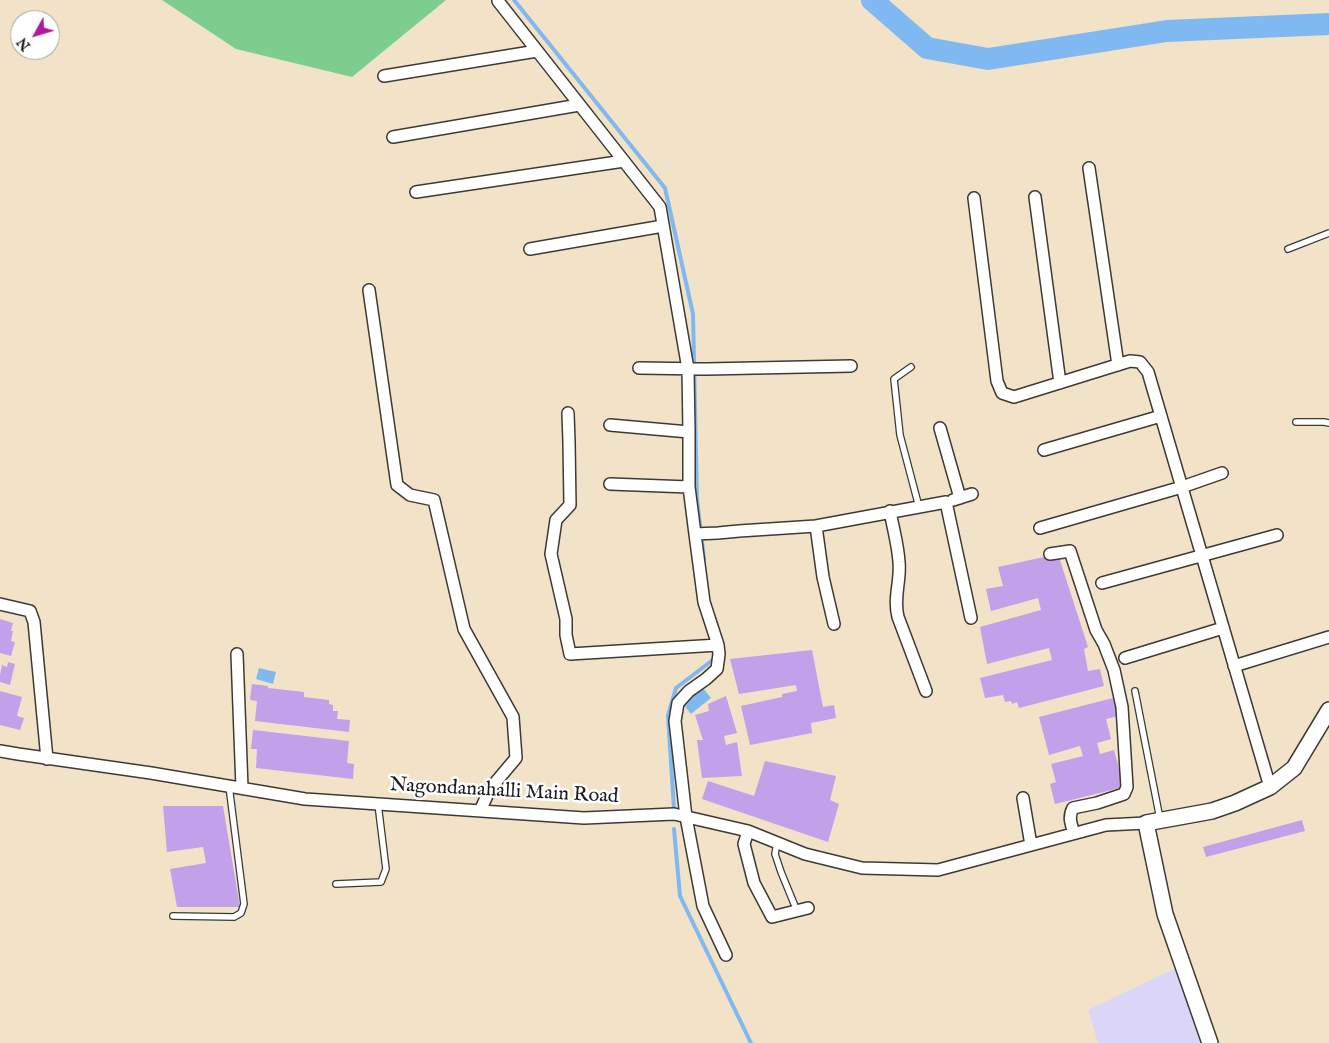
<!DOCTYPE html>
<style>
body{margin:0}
#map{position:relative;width:1329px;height:1043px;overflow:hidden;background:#f2e2c7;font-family:"IM FELL English",serif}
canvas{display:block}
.north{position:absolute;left:10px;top:10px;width:50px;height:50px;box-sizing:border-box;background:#fff;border:1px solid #a4a4a4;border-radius:50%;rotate:231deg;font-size:14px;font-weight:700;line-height:20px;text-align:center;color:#1c1c1c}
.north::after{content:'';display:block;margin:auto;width:18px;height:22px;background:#b5179e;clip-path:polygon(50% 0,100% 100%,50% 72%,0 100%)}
</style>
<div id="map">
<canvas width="1329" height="1043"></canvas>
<div class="north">N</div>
</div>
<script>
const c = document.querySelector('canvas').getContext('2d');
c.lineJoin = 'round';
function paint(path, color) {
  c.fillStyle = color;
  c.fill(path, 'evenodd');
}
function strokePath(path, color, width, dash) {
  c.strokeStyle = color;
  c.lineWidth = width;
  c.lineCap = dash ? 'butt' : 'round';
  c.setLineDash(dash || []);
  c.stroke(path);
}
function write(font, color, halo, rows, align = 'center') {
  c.font = font + ' "IM FELL English",serif';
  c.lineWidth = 5;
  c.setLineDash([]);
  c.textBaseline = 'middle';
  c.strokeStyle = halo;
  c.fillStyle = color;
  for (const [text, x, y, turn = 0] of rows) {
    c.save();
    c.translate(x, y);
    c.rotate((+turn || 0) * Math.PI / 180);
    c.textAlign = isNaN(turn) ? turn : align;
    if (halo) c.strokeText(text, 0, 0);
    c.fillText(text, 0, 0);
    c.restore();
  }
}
paint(new Path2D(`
 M1178 967 1209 1043H1098L1088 1010Z`), '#dbd6f7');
paint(new Path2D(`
 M162 0H446L352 77 236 49Z`), '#7ccd8e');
paint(new Path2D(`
 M259 668 276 672 273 684 256 679Z
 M702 687 711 698 691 714 682 703Z`), '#80b9f1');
strokePath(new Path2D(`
 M514 0 665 188 693 314 697 499 704 559
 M674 809 668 715 676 688 714 659
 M674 829 680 896 751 1043`), '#80b9f1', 4);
strokePath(new Path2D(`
 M872 0 927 48 988 59 1167 31 1329 24`), '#80b9f1', 22);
paint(new Path2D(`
 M1058 554 1088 647 1084 649 1088 671 1100 669 1104 686 1019 708 1017 702 1012 704 1011 701 1005 702 1003 695 985 698 980 678 1052 660 1049 648 987 664 980 627 1041 610 1038 598 991 611 986 589 1003 586 998 567Z
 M0 619 13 623 11 631H13L11 641 15 642 11 656 0 653Z
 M812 650 823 707 834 705 836 718 811 723 812 733 750 745 741 706 782 697V694L797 691 796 685 739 694 730 659Z
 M8 662 15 664 10 685 0 682V675L2 665 7 667Z
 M252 684 268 686V688L304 692V697L329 700V704L333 705V711H338L337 719 350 720 349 732 255 721 257 701 250 700Z
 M0 691 22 697 17 716 24 718 20 730 0 725Z
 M726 696 737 733 724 736 726 745 737 742 742 776 702 778 697 740H703L695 715 709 711 708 704Z
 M1113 698 1118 716 1106 719 1111 739 1097 743 1100 754 1114 750 1124 787 1055 804 1050 784 1056 782 1051 764 1083 756 1080 746 1049 755 1039 717Z
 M253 730 349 741 347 763 354 764 353 779 256 768 257 749H251Z
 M765 761 836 776 830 800 839 804 828 842 702 799 708 781 754 796Z
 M163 806H223L240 907H177L170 869 206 863 203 847 167 852Z
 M1302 820 1305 831 1206 857 1203 847Z`), '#c2a0ea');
const service = new Path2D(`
 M1288 249 1329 233
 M911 367 894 379 900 435 919 507
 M1296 422H1324L1329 423
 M1135 691 1160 819
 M777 843 775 854 781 872 797 911
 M336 884 381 882 386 869 378 804
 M173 916 234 917 241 913 244 904 229 786`);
const minor = new Path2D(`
 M498 1 660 207 688 369 689 432V487L695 534
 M384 76 537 51
 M393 137 579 105
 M1089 168 1118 365
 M416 192 624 161
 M1035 197 1060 383
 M974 198 997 381 1002 393 1014 397 1130 361 1140 362 1148 372 1270 787
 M530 249 663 226
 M369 290 397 485 410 495 434 500 464 629 513 717 516 758 490 789 480 811
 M639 368 707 369 851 366
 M568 413 569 442 570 505 556 520 551 554 566 619V635L570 654 718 645
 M610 425 689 432
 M940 428 960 498
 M1044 450 1161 416
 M610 484 689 487
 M953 500 972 494
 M890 511C893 528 898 545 899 562 901 581 893 597 898 617L926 691
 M816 526 946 502 971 618
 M1040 528 1182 487 1222 473
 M1050 554 1070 551 1096 630 1104 644 1114 670 1122 707 1127 787 1124 794 1097 803 1073 808C1068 817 1071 824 1074 833
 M1102 583 1277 535
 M0 604 30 611 34 622 47 759
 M237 654 242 788
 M1125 658 1223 628
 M1234 666 1329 637
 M0 751 18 754 151 773 305 799 584 818 674 814 748 831 805 854 862 868 938 870 1106 825 1146 823
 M1023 798 1031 845
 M748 831 744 844 754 883 772 917 808 908
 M726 955 703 906 686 817 675 721 678 703 689 691 706 679 717 669 719 654 718 645 704 602 695 534 718 533 739 531 816 526 823 577 834 624`);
const tertiary = new Path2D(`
 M1210 1043 1165 914 1146 823 1212 811 1235 803 1270 787 1294 768 1329 710`);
strokePath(service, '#3c3a36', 8);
strokePath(minor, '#3c3a36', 14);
strokePath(tertiary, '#3c3a36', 18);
strokePath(service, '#fff', 5.5);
strokePath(minor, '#fff', 11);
strokePath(tertiary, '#fff', 15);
write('20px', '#1c1c1c', '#fff', [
 ["Nagondanahalli Main Road",504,792,3]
]);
</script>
